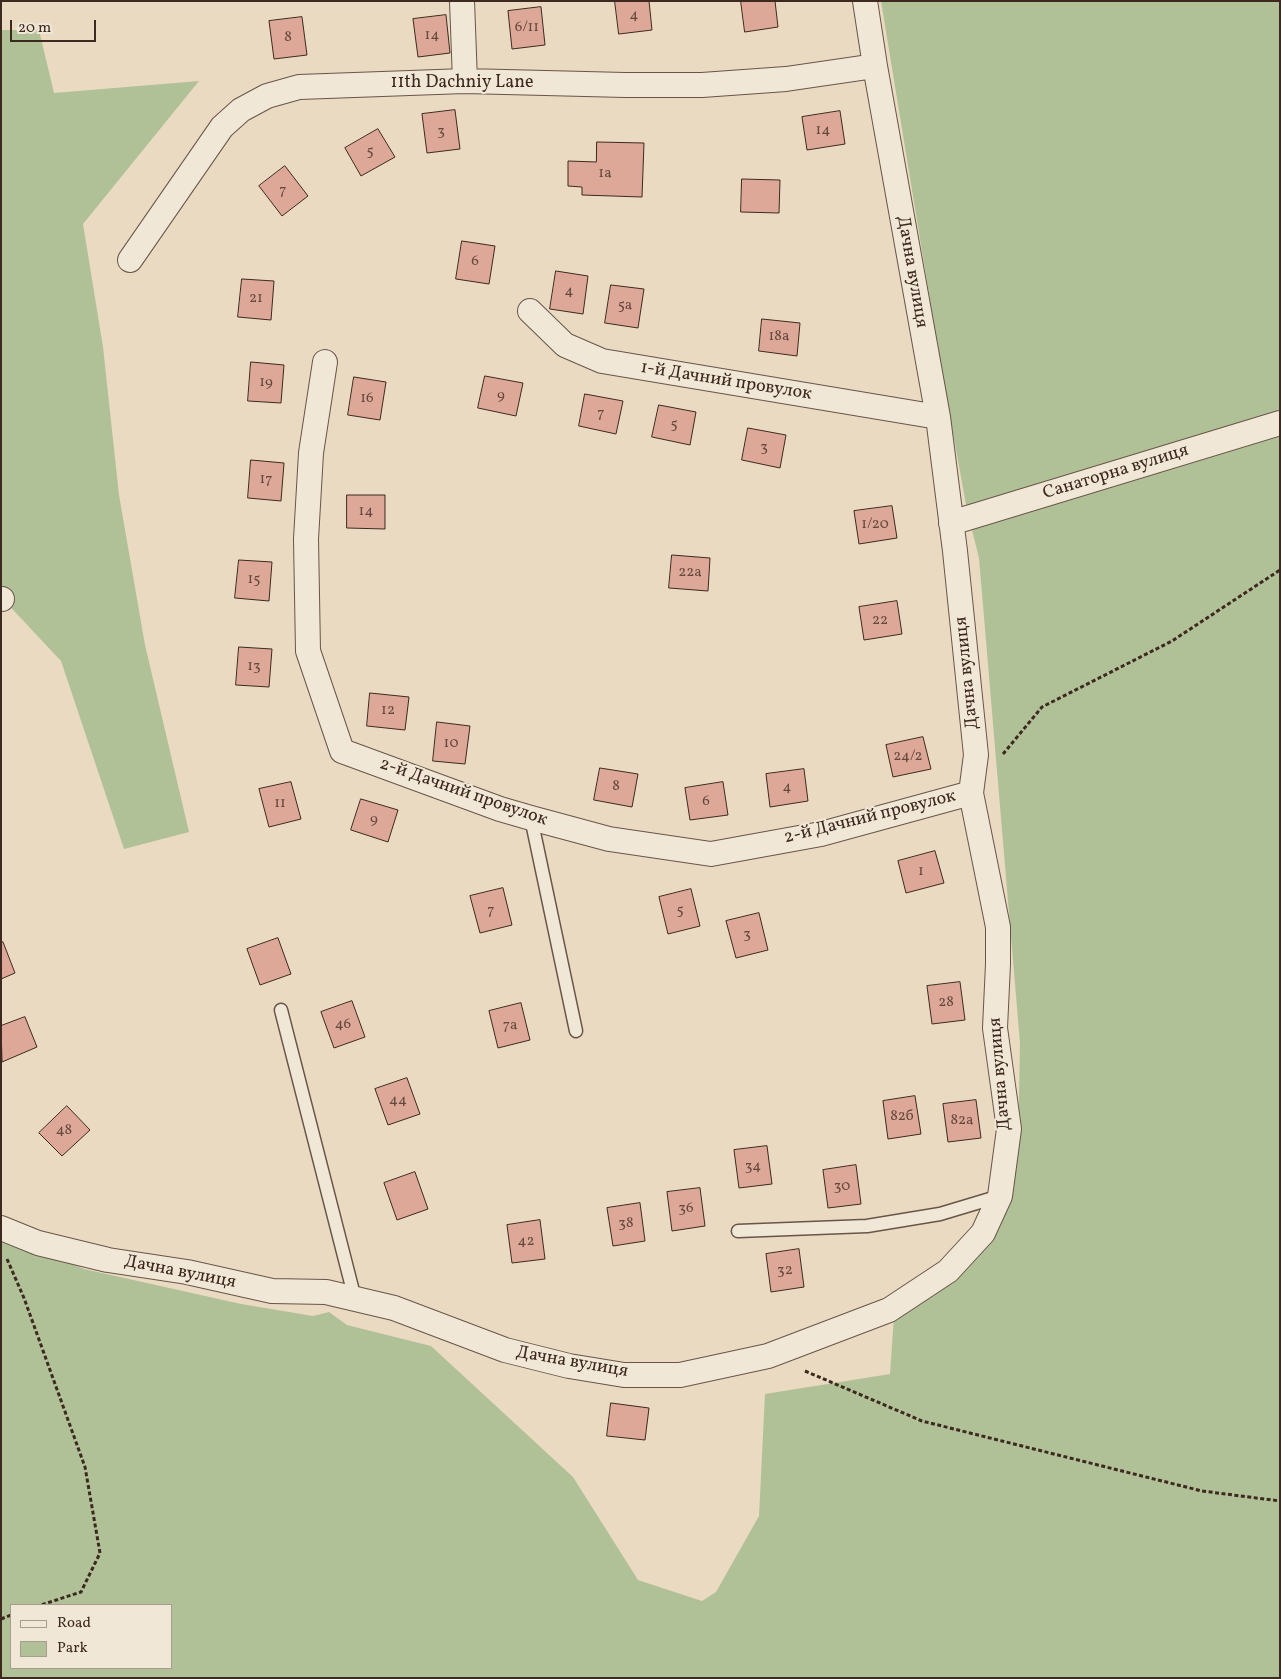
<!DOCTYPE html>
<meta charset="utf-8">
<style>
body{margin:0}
#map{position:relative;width:1281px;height:1679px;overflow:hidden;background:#e9dac1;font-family:Vollkorn,serif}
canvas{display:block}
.frame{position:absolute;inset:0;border:2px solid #3d291f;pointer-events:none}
.legend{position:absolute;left:10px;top:1604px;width:162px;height:65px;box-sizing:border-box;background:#f1e7d7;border:1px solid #a99b8d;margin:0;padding:6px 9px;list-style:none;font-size:15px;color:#3d291f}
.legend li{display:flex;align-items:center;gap:10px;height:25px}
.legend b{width:25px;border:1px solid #a99b8d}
.scale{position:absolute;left:10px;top:20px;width:86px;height:22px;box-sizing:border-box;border:2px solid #3d291f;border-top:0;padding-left:6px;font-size:15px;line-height:18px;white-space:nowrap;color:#3d291f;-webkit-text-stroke:4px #f1e7d7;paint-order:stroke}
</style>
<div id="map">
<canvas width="1281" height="1679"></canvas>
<div class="frame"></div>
<ul class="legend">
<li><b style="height:6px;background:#f1e7d7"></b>Road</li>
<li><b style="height:14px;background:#b1c197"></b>Park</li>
</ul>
<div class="scale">20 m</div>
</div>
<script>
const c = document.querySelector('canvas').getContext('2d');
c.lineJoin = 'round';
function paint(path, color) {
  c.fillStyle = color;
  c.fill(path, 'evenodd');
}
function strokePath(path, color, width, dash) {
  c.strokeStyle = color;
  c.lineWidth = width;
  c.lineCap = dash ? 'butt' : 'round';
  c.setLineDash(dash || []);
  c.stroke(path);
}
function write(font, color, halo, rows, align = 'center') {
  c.font = font + ' Vollkorn,serif';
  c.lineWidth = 4;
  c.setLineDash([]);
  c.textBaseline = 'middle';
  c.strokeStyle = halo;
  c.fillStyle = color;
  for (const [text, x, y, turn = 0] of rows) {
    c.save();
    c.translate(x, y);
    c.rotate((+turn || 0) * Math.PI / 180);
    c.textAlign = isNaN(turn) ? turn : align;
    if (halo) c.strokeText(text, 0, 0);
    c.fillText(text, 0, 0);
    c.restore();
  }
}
paint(new Path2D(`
 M881 1H1280V1678H1V1232L84 1269 241 1304 313 1316 329 1312 347 1325 431 1346 573 1477 638 1580 702 1601 716 1592 759 1516 765 1394 890 1374 894 1316 953 1278 1018 1148 1020 1043 979 558 967 510 942 373ZM11 1605H171V1668H11Z
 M1 30H39L54 93 199 81 83 224 103 347 119 495 145 645 189 832 124 849 61 661 1 597Z`), '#b1c197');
const building = new Path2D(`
 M615 1H649L652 30 619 34Z
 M741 1H775L778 27 745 32Z
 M541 7 545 45 512 49 508 11Z
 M446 15 450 53 418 57 413 19Z
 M302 17 307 55 274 59 269 21Z
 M455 110 460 149 427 153 422 114Z
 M840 111 845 144 807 150 802 117Z
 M378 129 395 157 361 176 345 148Z
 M597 142 644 143 642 197 582 195V187L568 186V161L596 162Z
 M285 166 308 196 282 216 259 186Z
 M742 179 780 180 779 213 741 212Z
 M462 241 495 246 489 284 456 279Z
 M556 271 588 276 583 314 550 309Z
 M242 279 274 281 271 320 238 317Z
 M611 285 644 289 638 328 605 323Z
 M762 319 800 323 797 356 759 351Z
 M251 362 284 365 281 403 248 401Z
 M485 376 523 383 516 416 478 408Z
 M354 377 386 382 380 420 348 415Z
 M585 394 623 401 616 434 579 426Z
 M659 405 696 412 690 445 652 437Z
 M748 428 786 435 780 468 742 460Z
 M251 460 284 463 281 501 248 498Z
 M347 495H385V529L347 528Z
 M892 506 897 538 859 544 854 511Z
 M672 555 710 558 708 591 669 588Z
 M239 560 272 562 269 601 235 598Z
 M897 601 902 634 864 640 859 607Z
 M239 647 272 649 269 687 236 685Z
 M370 693 409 697 405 730 367 726Z
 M437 722 470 726 465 764 433 761Z
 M923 737 931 769 893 777 886 745Z
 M600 768 638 774 632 807 594 800Z
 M804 769 808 801 770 807 766 774Z
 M291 782 301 819 269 827 259 789Z
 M723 782 728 815 690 820 685 788Z
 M361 799 398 810 388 842 351 830Z
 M935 851 944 883 906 893 898 861Z
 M503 888 512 925 480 933 470 896Z
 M691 889 700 926 668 934 659 897Z
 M759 913 768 950 736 958 726 921Z
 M278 938 291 974 260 985 247 949Z
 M3 942 15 973 1 979V943Z
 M960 982 965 1020 932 1024 927 986Z
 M352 1001 365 1037 334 1048 321 1012Z
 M521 1003 530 1040 498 1048 489 1011Z
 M25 1017 37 1047 2 1062 1 1026Z
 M407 1078 420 1114 388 1125 375 1089Z
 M915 1096 921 1134 888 1139 883 1101Z
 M976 1100 981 1138 948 1142 943 1104Z
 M67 1106 90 1130 62 1156 39 1133Z
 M767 1146 772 1184 739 1188 734 1150Z
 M856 1165 861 1204 828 1208 823 1170Z
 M415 1172 428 1209 397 1220 384 1183Z
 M700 1188 705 1226 672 1231 667 1192Z
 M640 1203 645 1241 613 1246 607 1208Z
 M540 1220 545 1259 512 1263 507 1225Z
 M799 1249 804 1287 771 1292 766 1254Z
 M611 1403 649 1408 645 1440 607 1436Z`);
paint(building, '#dda898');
strokePath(building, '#3d291f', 1);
const lane = new Path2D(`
 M531 818 576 1031
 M281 1010 355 1299
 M738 1231 867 1226 940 1214 1000 1196`);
const street = new Path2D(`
 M462 1 465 81
 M130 260 222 127 241 110 267 96 299 87 465 81 625 85H702L786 79 875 66
 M530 311 565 345 602 361 938 417
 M325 362 311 453 306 539 308 651 342 751 500 809 531 818 609 839 711 854 821 834 971 793
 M951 523 1280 423
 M1 599H2
 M1 1228 38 1243 108 1260 187 1272 272 1291 326 1292 394 1308 505 1350 569 1366 624 1375H680L768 1356 889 1310 948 1271 983 1233 1000 1196 1009 1129 995 1028 998 964V927L971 793 976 755 955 551 938 417 875 66 865 1`);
strokePath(lane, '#685548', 15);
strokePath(street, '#685548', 26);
strokePath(new Path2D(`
 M1003 754 1042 707 1172 641 1280 570
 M7 1259 24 1298 85 1467 100 1553 81 1592 41 1605
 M805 1371 922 1421 1202 1491 1280 1501
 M1 1619 11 1615`), '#3d291f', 3, [4, 2.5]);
strokePath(lane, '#f1e7d7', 12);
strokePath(street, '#f1e7d7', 24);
write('15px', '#65493d', null, [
 ["4",634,16],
 ["6/11",527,28],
 ["14",432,36],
 ["8",288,38],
 ["14",823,131],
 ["3",441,132],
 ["5",370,152],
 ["1а",605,174],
 ["7",283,191],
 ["6",475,262],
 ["4",569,292],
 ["21",256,299],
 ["5а",625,306],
 ["18а",779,337],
 ["19",266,383],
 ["9",501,396],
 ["16",367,399],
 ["7",601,414],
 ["5",674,425],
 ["3",764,448],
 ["17",266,480],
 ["14",366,512],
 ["1/20",875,525],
 ["22а",690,573],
 ["15",254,580],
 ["22",880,621],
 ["13",254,667],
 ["12",388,711],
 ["10",451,744],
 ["24/2",908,757],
 ["8",616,787],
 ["4",787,788],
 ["6",706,802],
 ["11",280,804],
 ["9",374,820],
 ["1",921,872],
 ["7",491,911],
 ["5",680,911],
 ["3",747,935],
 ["28",946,1003],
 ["46",343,1025],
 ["7а",510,1026],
 ["44",398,1101],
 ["82б",902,1117],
 ["82а",962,1121],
 ["48",64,1131],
 ["34",753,1167],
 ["30",842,1187],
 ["36",686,1209],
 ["38",626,1224],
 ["42",526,1242],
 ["32",785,1271]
]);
write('18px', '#3d291f', '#f1e7d7', [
 ["11th Dachniy Lane",462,84],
 ["Дачна вулиця",911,272,80],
 ["1-й Дачний провулок",726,382,9],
 ["Санаторна вулиця",1116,473,-17],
 ["Дачна вулиця",968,673,-96],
 ["2-й Дачний провулок",463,793,19],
 ["2-й Дачний провулок",870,818,-14],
 ["Дачна вулиця",1001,1074,-95],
 ["Дачна вулиця",180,1273,11],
 ["Дачна вулиця",572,1363,10]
]);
</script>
